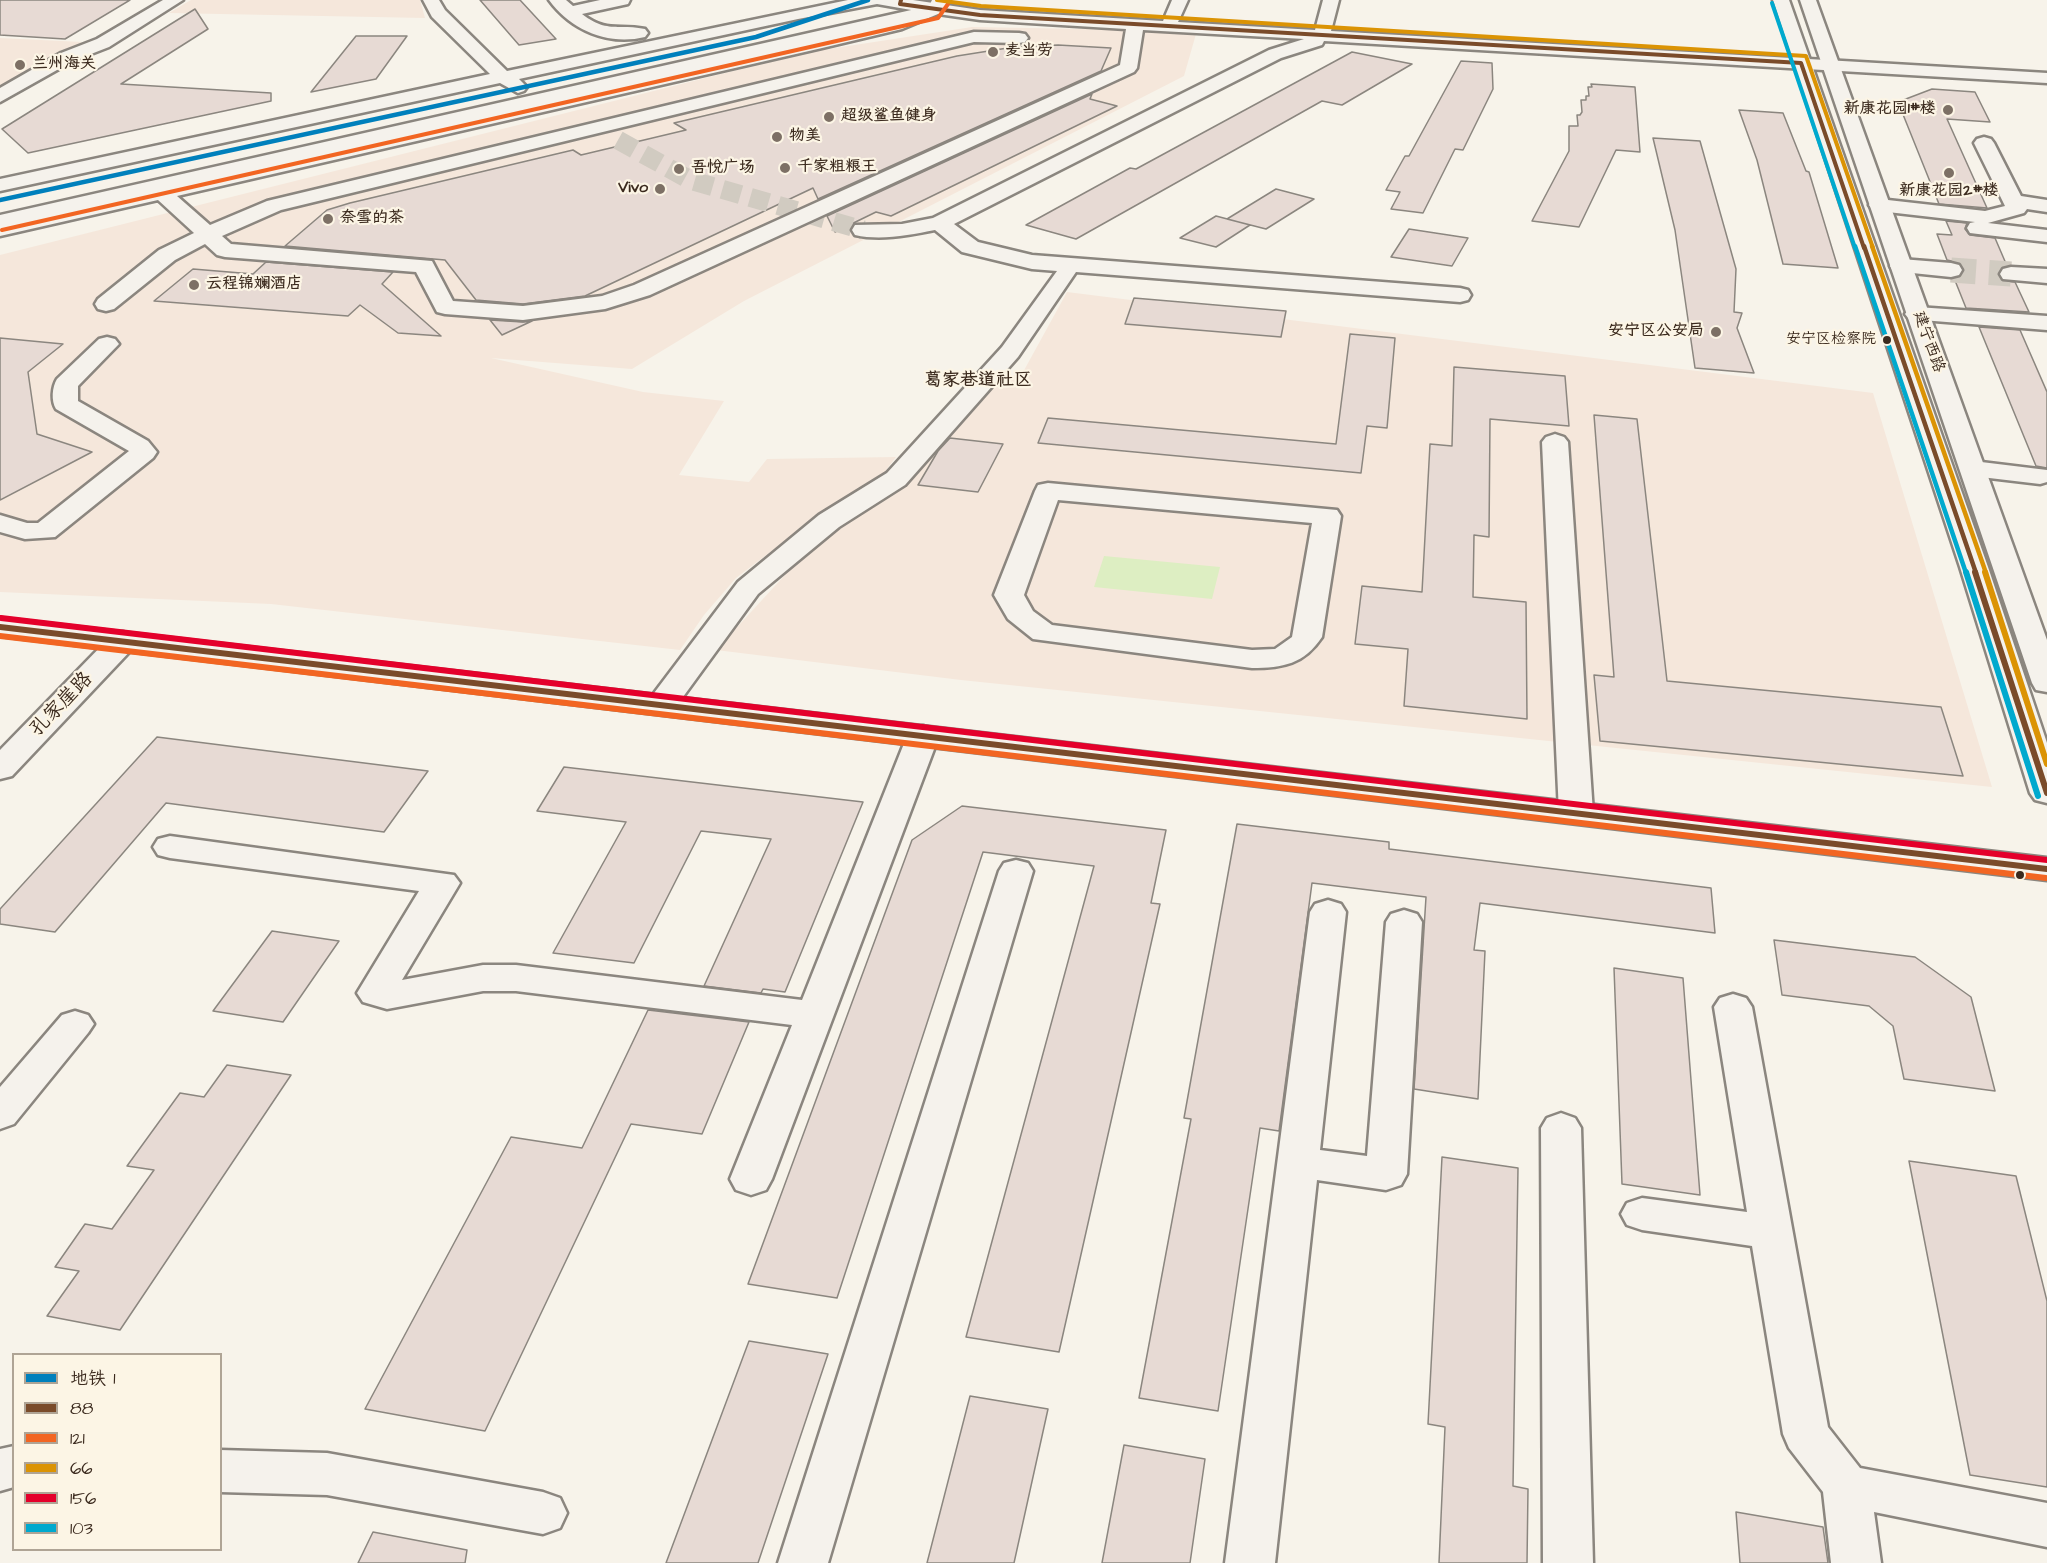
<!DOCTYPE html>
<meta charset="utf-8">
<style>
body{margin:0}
#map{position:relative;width:2047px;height:1563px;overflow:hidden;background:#f7f3ea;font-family:"Architects Daughter","LXGW WenKai TC",sans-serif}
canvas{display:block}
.legend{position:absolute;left:12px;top:1353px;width:210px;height:198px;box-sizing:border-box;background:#fcf5e5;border:2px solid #afa495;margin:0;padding:8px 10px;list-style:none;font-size:18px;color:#3b2a1e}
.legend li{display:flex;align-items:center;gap:12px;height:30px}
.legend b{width:30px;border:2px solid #afa495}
</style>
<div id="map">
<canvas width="2047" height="1563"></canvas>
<ul class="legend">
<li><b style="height:8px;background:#0080bc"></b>地铁 1</li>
<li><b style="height:8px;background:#7a4b2a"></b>88</li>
<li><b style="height:8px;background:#f26522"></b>121</li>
<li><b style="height:8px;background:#db9304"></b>66</li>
<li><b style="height:8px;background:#e4002b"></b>156</li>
<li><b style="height:8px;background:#00a9ce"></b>103</li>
</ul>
</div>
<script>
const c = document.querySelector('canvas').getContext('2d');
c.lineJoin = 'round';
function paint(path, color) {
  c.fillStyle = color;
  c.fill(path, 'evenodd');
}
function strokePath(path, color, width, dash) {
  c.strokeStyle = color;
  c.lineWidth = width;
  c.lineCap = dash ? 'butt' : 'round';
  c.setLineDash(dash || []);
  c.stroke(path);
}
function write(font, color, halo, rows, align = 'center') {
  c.font = font + ' "Architects Daughter","LXGW WenKai TC",sans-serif';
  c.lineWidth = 4.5;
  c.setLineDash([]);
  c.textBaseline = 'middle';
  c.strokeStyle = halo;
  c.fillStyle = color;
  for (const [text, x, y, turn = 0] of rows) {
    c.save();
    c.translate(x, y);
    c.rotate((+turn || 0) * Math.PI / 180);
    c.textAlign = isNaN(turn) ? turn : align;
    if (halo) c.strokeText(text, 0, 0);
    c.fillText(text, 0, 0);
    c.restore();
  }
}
paint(new Path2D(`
 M191 0H420L425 18 169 13Z
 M972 27 1144 30 1196 34 1184 76 744 301 632 369 491 358 643 392 724 401 679 475 749 482 767 459 896 457 874 486 794 534 736 578 704 615 680 650 271 604 0 592V255L809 52Z
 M0 38 82 42 0 88Z
 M1067 292 1873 393 1992 787 961 680 716 650 831 525 998 378 1022 374Z`), '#f5e7db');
paint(new Path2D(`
 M1104 556 1220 567 1212 599 1094 587Z`), '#ddeec2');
const building = new Path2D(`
 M0 0H130L65 39 0 35Z
 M480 0H520L556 39 519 45Z
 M195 9 208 29 121 84 271 93V101L28 153 2 129Z
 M356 36H407L376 79 311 92Z
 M1058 45 1111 48 1101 71 818 199 813 188 585 296 523 304 476 300 445 260 285 246 327 210 350 203 573 150 581 155 686 130 674 123 957 56 1014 47Z
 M1352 52 1412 64 1342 105 1322 101 1076 239 1026 225 1130 168 1136 169Z
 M1461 61 1492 63 1493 89 1463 150 1455 149 1423 213 1391 209 1400 192 1386 190 1405 156H1409Z
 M1591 84 1635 87 1640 152 1616 150 1579 227 1532 221 1569 151V126H1578L1577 115H1580L1582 112 1581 100H1586V96H1589L1588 87H1592Z
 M1932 89 1975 92 1990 122 1947 119 1987 208 1939 204 1898 102Z
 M1092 94 1090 99 1117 106 891 216 876 212 835 232 827 216Z
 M1739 110 1783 113 1806 171 1809 172 1838 268 1783 264 1757 160Z
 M1653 138 1700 141 1736 269 1734 312 1742 313 1737 328 1754 373 1695 368 1675 230Z
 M1276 189 1314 199 1266 229 1227 219Z
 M1216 216 1250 225 1216 247 1180 238Z
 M1946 221 1967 223 1965 229 1970 235 1995 238 2007 266 2001 268 1998 275 2003 281 2015 282 2029 312 1966 308 1954 278 1961 276 1964 269 1960 263 1947 260 1937 234 1952 235Z
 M1409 229 1468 238 1452 266 1391 257Z
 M266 262 393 272 382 284 441 336 398 333 360 305 348 316 154 301 193 269 253 274Z
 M1134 298 1286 311 1281 337 1125 324Z
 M490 320 523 322 532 321 502 335Z
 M1979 327 2020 330 2047 392V468L2036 466Z
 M1350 334 1395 338 1387 428 1367 426 1361 473 1038 443 1048 418 1336 444Z
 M0 338 63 344 28 372 37 434 92 452 0 500Z
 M1454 367 1565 376 1569 426 1490 419 1489 537 1474 535 1473 597 1526 602 1527 719 1404 706 1408 649 1355 644 1362 586 1422 592 1430 444 1452 446Z
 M1594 415 1637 419 1667 681 1941 707 1963 776 1600 741 1594 675 1614 677Z
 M950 438 1003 444 978 492 918 485 938 451Z
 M157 737 428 771 384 832 166 803 55 932 0 924V909Z
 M564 767 863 802 785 992 763 989 761 993 704 986 771 839 701 831 634 963 553 953 626 822 537 811Z
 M962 806 1166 830 1151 903 1160 904 1059 1352 966 1337 1094 866 983 852 837 1298 748 1284 912 840Z
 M1237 824 1389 842V849L1711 888 1715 933 1480 903 1474 950 1485 951 1478 1099 1414 1089 1426 897 1312 883 1279 1131 1260 1128 1218 1411 1139 1398 1191 1119 1184 1118Z
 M272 931 339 941 283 1022 213 1011Z
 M1774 940 1915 957 1971 997 1995 1091 1904 1079 1893 1026 1869 1006 1782 995Z
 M1614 968 1683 978 1700 1195 1622 1184Z
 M648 1010 749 1022 702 1134 631 1124 485 1431 365 1409 511 1137 582 1148Z
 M227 1065 291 1075 120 1330 47 1316 79 1271 55 1267 85 1224 112 1229 154 1170 127 1166 180 1093 204 1097Z
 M1442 1157 1518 1168 1513 1486 1528 1489 1527 1563H1439L1445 1427 1428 1424Z
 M1909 1161 2016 1176 2047 1301V1487L1970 1475Z
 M749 1341 828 1354 758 1563H666Z
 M970 1396 1048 1409 1014 1563H927Z
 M1124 1445 1205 1459 1190 1563H1102Z
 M1736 1512 1823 1527 1828 1563H1740Z
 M373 1532 467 1550 465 1563H358Z`);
paint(building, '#e7dad4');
strokePath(building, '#8b867f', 1.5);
strokePath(new Path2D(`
 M618 140 690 180 863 230`), '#d1cbc1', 19, [19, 10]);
strokePath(new Path2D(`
 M1951 270 2011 274`), '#d1cbc1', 25, [25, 13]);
const minor = new Path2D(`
 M163 0H183L109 47 73 61 0 102V88L61 53 97 39Z
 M423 0H439L445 10 507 71 848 0H913L980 10 1163 21 1172 0H1188L1178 22 1315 30 1323 0H1339L1331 31 2047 73V83L1324 41 1322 45 1281 58 954 224 978 242 1032 255 1460 288 1468 290 1471 295 1468 300 1460 302 1076 272 1018 357 905 485 839 527 758 594 672 712 661 714 650 712 645 705 738 582 819 515 887 473 1002 347 1057 271 1032 269 962 252 935 230C909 235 881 241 855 235L852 230 855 225 902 224 933 218 1269 50 1304 39 1143 30 1137 68 1134 72 650 295 605 309 523 320 445 314 437 312 416 272 225 257 217 255 205 244 175 260 114 309 106 311 98 309 95 304 98 299 159 250 194 233 158 200 0 236V224L822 38 890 21 917 11 877 4 798 19 519 79 527 87 524 91 518 93 500 83 0 191V179L490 74 432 17ZM938 14 980 20 1126 29 1120 65 634 285 602 296 523 306 453 301 432 261 231 244 222 236 281 210 974 42 1019 43 1025 42 1028 38 1025 34 1019 33 974 32 267 201 210 225 177 196 822 48 902 29Z
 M549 0H566L573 6 600 0H630L628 4 582 14C608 34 618 23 645 29L648 33 645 37C608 46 571 30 549 0Z
 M1984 137 1991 139 1994 143 2021 196 2047 200V212L2027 209 2024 213 1988 223 2047 230V242L1978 234 1970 233 1967 228 1970 223 1975 222 1879 211 1872 209 1869 205 1872 201 1879 199 1985 211 2005 206 1974 143 1977 139Z
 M1901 259 1951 263 1959 265 1962 270 1959 275 1951 277 1893 271 1890 266 1893 261Z
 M2011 267 2047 269V283L2003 279 2000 274 2003 269Z
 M1917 307 2047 316V330L1909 319 1905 314 1909 309Z
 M107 337 115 339 119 344 78 386V401L148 441 157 452 153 458 55 537 25 539 0 532V515L27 523H38L129 451 56 409C51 401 52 387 57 379L99 339Z
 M1555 434 1564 437 1568 442 1593 813 1588 820 1576 823 1564 820 1559 813 1542 442 1546 437Z
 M1973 461 2047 470V482L2040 484 1964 475 1960 469 1964 463Z
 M1048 483 1337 510 1341 516 1322 637C1304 664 1283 668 1252 668L1033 639 1008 619 994 595 1035 491 1038 485ZM1058 500 1312 523 1292 637 1275 649 1252 650 1052 625 1033 611 1024 595Z
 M123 632 134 635 138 641 134 647 12 776 0 779V750L112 635Z
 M923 726 934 729 939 736 772 1179 766 1190 751 1195 736 1190 730 1179 792 1025 516 991H483L387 1009 363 1002 357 993 419 891 170 858 158 855 153 847 158 839 170 836 454 875 460 883 402 980 483 965H516L802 1000 907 736 912 729Z
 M1016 860 1028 863 1033 871 828 1563H778L999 871 1004 863Z
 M1328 900 1341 904 1346 912 1320 1150 1367 1156 1386 922 1391 914 1404 910 1417 914 1422 922 1407 1174 1401 1185 1386 1190 1317 1180 1275 1563H1225L1310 912 1315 904Z
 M1733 994 1746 998 1752 1007 1828 1427 1860 1468 2047 1503V1547L1874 1512 1881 1563H1831L1823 1492 1789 1448 1783 1434 1752 1246 1642 1230 1627 1225 1621 1214 1627 1203 1642 1198 1747 1212 1714 1007 1720 998Z
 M75 1011 88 1015 94 1024 88 1033 14 1124 0 1129V1087L62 1015Z
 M1561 1113 1575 1118 1581 1128 1593 1563H1543L1541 1128 1547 1118Z
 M14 1446V1487L0 1491V1449Z
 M220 1450 327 1453 543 1492 560 1498 567 1513 560 1528 543 1534 327 1495 220 1492Z`);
const major = new Path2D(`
 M932 0H948L942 13 936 14 0 227V215L929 6Z
 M1773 0H1789L1988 567 2047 743V803L2035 800 2030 793 1960 567Z
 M1800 0H1816L2047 640V692L2036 690 2032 683Z
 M0 618 2047 858V880L0 636Z`);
strokePath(minor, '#8b867f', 5);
strokePath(major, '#8b867f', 5);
paint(minor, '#f5f2ec');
paint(major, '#f5f2ec');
strokePath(new Path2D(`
 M901 0 900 4 980 15 1801 63 1864 248`), '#7a4b2a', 4);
strokePath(new Path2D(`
 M1864 246 1976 573`), '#7a4b2a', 4.5);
strokePath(new Path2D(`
 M1975 572 2047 793
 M0 627 2047 869`), '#7a4b2a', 6);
strokePath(new Path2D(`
 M2 230 938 18 948 4`), '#f26522', 4);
strokePath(new Path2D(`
 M0 636 2046 878`), '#f26522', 6);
strokePath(new Path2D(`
 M937 0 981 6 1806 56 1873 248`), '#db9304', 4);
strokePath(new Path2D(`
 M1872 246 1986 573`), '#db9304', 4.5);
strokePath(new Path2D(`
 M1985 572 2047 764`), '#db9304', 6);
strokePath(new Path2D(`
 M1 618 2047 860`), '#e4002b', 6);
strokePath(new Path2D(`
 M1772 3 1855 248`), '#00a9ce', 4);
strokePath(new Path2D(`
 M1855 246 1966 573`), '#00a9ce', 4.5);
strokePath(new Path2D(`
 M1966 572 2038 796`), '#00a9ce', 6);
strokePath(new Path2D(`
 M0 200 756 37 868 0`), '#0080bc', 4.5);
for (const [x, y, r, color] of [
 [993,52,6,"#7d7065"],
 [20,65,6,"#7d7065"],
 [1948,110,6,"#7d7065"],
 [829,117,6,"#7d7065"],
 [777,137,6,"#7d7065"],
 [785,168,6,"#7d7065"],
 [679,169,6,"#7d7065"],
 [1949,173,6,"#7d7065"],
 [660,189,6,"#7d7065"],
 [328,219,6,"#7d7065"],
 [194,285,6,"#7d7065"],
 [1716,332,6,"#7d7065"],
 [1887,340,5,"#3b2a1e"],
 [2020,875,5,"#3b2a1e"]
]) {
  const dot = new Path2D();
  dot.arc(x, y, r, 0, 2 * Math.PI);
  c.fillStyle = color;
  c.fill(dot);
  strokePath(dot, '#fcf5e5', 2);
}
write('15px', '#3b2a1e', '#fcf5e5', [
 ["安宁区检察院",1876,340]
], 'right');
write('bold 16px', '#3b2a1e', '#fcf5e5', [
 ["麦当劳",1005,52],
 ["兰州海关",32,65],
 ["新康花园1#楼",1936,110,"right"],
 ["超级鲨鱼健身",841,117],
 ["物美",789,137],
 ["千家粗粮王",797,168],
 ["吾悦广场",691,169],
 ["Vivo",648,189,"right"],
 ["新康花园2#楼",1949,192,"center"],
 ["奈雪的茶",340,219],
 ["云程锦斓酒店",206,285],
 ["安宁区公安局",1704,332,"right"]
], 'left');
write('16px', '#3b2a1e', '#fcf5e5', [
 ["建宁西路",1928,342,70]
]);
write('bold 18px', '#3b2a1e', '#fcf5e5', [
 ["葛家巷道社区",978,381]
]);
write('20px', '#3b2a1e', '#fcf5e5', [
 ["孔家崖路",62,705,-46]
]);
</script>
